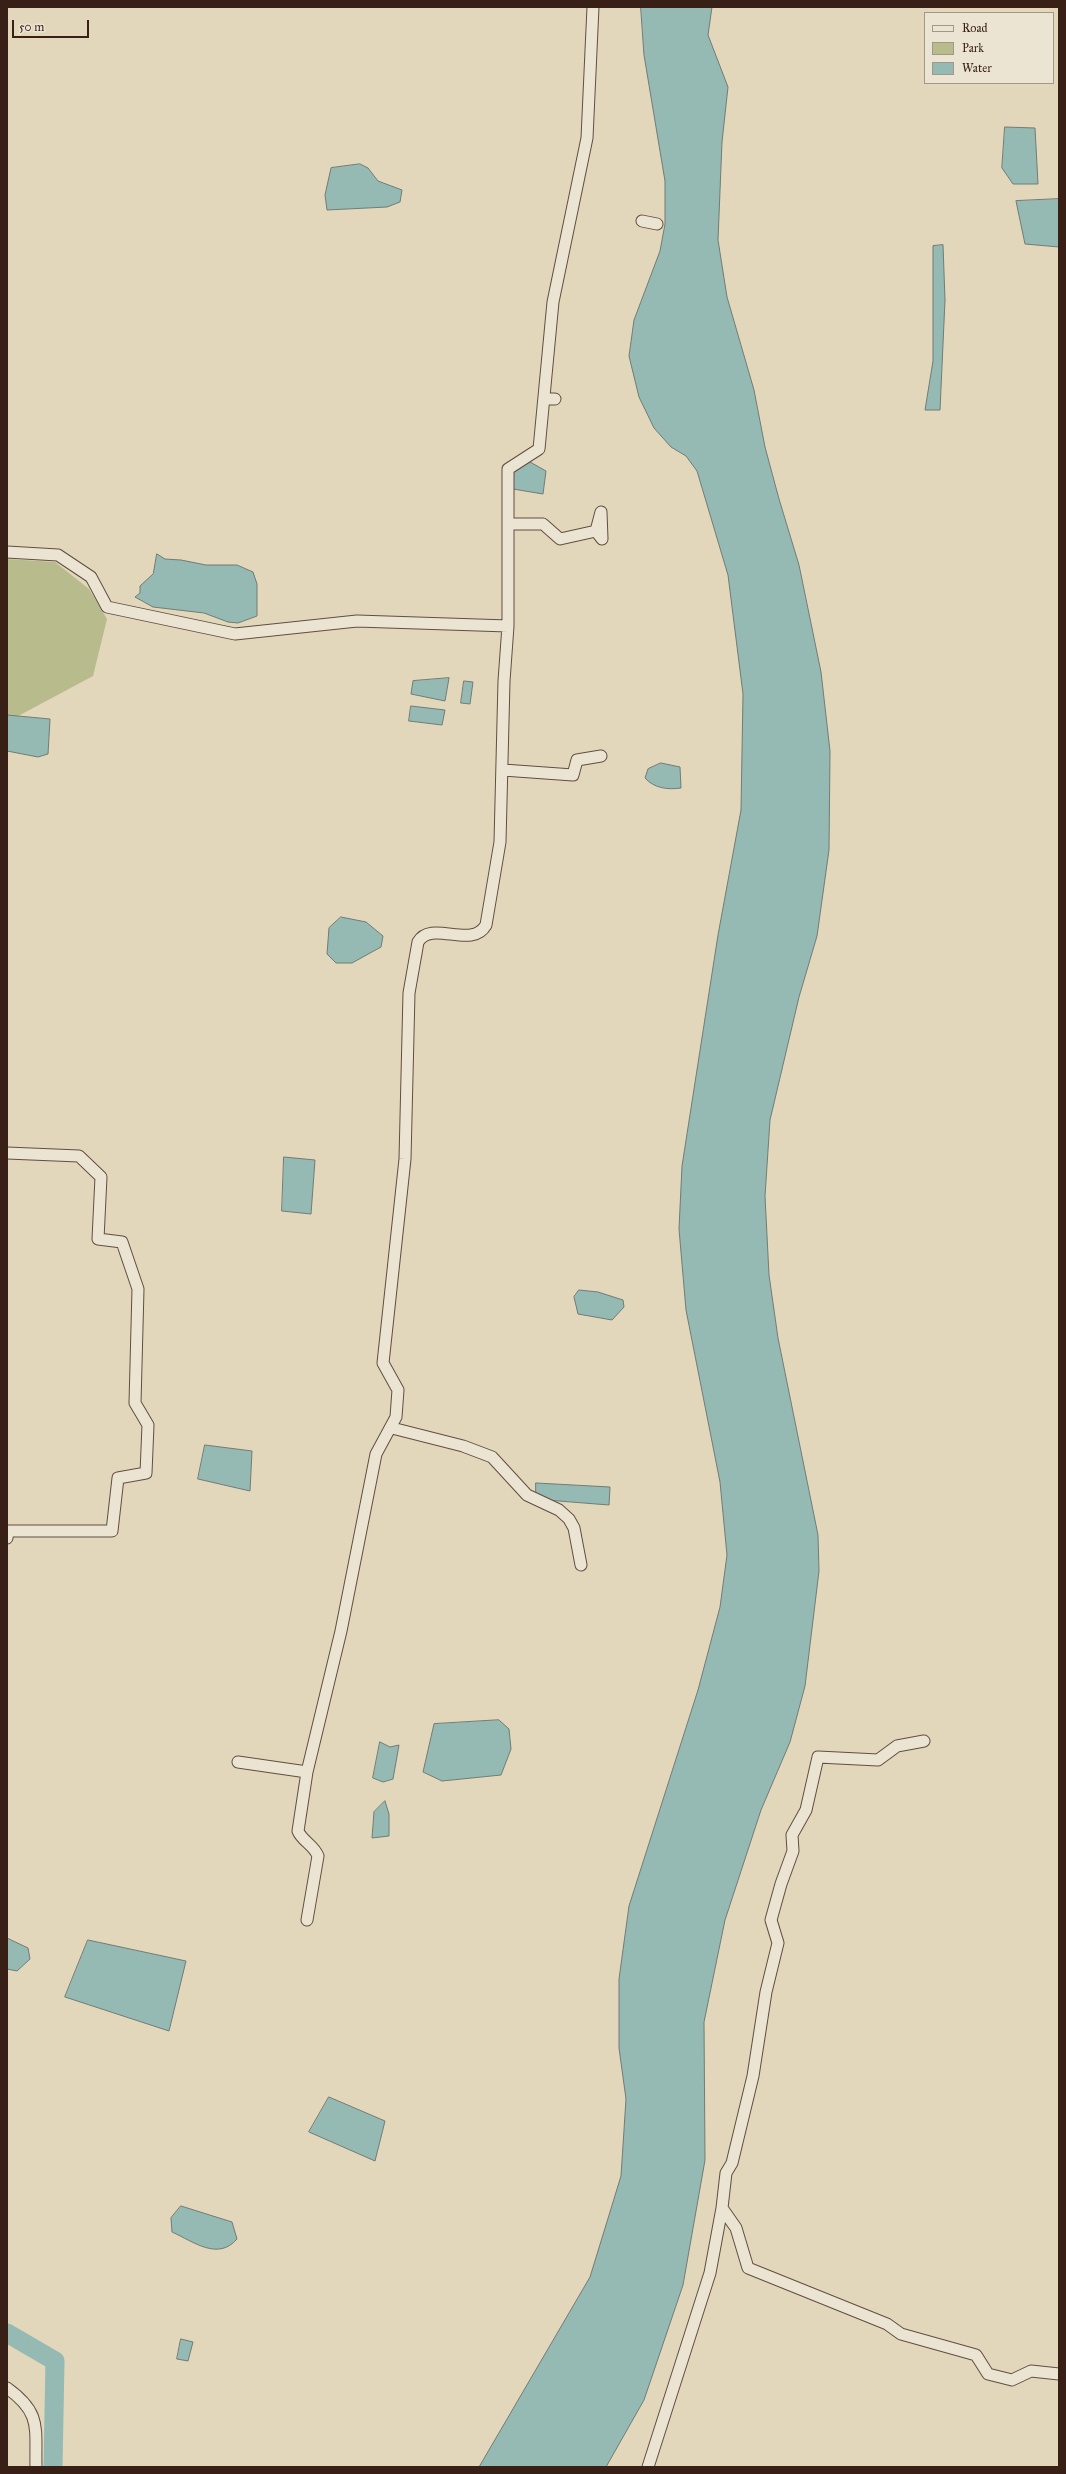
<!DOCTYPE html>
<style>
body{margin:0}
#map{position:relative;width:1066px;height:2474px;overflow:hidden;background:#e2d6bb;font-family:"IM FELL Great Primer",serif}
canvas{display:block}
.frame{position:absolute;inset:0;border:8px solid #382017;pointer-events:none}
.legend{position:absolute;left:924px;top:12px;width:130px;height:72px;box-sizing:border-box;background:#ece4d3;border:1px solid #a49688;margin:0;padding:5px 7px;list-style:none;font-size:12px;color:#382017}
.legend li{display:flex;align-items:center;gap:8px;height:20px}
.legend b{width:20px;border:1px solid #a49688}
.scale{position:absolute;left:12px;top:20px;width:77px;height:18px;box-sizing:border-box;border:2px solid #382017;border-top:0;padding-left:5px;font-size:12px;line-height:14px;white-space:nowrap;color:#382017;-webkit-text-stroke:3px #ece4d3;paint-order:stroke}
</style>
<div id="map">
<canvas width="1066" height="2474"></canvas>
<div class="frame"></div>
<ul class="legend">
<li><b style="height:5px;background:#ece4d3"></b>Road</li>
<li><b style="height:11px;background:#b8bc8d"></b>Park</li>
<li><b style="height:11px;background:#95b9b3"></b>Water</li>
</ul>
<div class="scale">50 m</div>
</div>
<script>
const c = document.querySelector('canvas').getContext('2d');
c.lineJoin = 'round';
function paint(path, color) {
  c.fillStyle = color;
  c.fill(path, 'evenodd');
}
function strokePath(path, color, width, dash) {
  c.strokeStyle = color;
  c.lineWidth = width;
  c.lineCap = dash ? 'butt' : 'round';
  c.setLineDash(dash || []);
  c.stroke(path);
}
paint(new Path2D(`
 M7 559 55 562 89 589 107 619 93 676 7 722Z`), '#b8bc8d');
const water = new Path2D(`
 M641 7H712L708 35 728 87 722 142 718 240 727 297 754 390 765 447 779 499 799 565 821 672 830 751 829 850 817 936 799 997 770 1120 765 1196 769 1275 778 1338 818 1535 819 1571 805 1686 790 1742 761 1810 725 1920 704 2022 705 2160 683 2285 644 2400 606 2467H479L590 2277 621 2176 626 2099 619 2048V1979L629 1906 698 1690 720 1607 727 1555 720 1482 686 1310 679 1229 682 1166 718 935 741 810 743 694 728 575 697 471 686 456 671 447 654 428 639 397 629 356 634 320 660 251 665 224V181L644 55Z
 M1005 127 1035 128 1038 184H1013L1002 168Z
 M360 164 368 168 378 181 402 190 400 202 387 207 327 210 325 195 331 168Z
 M1059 199V247L1025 244 1016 201Z
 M943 245 945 300 940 410H925L933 361V246Z
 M530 462 546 471 543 494 513 489V473Z
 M157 554 165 559 181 560 206 565H237L253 572 257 584V616L238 623 228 622 204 613 153 607 135 597 140 593V586L153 574Z
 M449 678 445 701 411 694 413 681Z
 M464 681 473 682 470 704 461 703Z
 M411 706 445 710 442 725 409 721Z
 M7 715 50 719 48 754 38 757 7 751Z
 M661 763 680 767 681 788C667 790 654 788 645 778L648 769Z
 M341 917 366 922 383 936 381 947 352 963H336L327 954 329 928Z
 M284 1157 315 1160 311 1214 282 1211Z
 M579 1290 598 1292 623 1300 624 1307 612 1320 578 1314 574 1297Z
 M205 1445 252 1451 250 1491 198 1479Z
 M536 1483 610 1487 609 1505 546 1500 536 1494Z
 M499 1720 509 1729 511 1749 501 1775 442 1781 423 1772 434 1724Z
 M380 1742 390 1747 399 1745 393 1779 383 1782 373 1778Z
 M385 1801 389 1814V1836L372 1838 374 1812Z
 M7 1938 28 1948 30 1959 17 1971 7 1969Z
 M88 1940 186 1961 169 2031 65 1997Z
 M329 2097 385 2121 375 2161 309 2132Z
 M181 2206 232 2222 237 2239C218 2261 194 2242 172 2232L171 2218Z
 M181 2339 193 2342 188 2361 177 2359Z`);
paint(water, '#95b9b3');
strokePath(water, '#707c75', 1);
strokePath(new Path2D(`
 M7 2333 55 2361 53 2467`), '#95b9b3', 19);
const street = new Path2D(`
 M642 221 657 224
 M544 399H555
 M508 524H543L560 539 596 531 601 512 602 539 596 531
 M7 552 58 555 91 577 107 607 235 634 357 621 508 626
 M503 770 573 775 577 760 601 756
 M7 1153 79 1156 101 1177 98 1239 122 1242 138 1289 135 1403 148 1425 146 1473 118 1478 112 1531H8L7 1538
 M392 1428 463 1446 492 1457 527 1495 559 1510 569 1519 574 1528 581 1565
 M924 1741 897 1746 878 1760 818 1757 806 1810 792 1835 793 1851 781 1884 771 1920 778 1943 766 1992 753 2076 732 2163 726 2173 722 2208 736 2228 748 2268 887 2324 901 2334 976 2355 988 2374 1012 2380 1031 2371 1059 2374
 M238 1762 307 1772
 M307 1920 318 1856C314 1845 302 1841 298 1831L307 1772 341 1631 376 1454 396 1417 398 1390 383 1363 405 1159 409 993 418 942C431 919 472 950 486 925L500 842 504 681 508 626V469L539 449 553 302 587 138 593 7
 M7 2388C42 2413 35 2428 36 2467
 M648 2467 710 2273 722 2208`);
strokePath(street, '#624e40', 13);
strokePath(street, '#ece4d3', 11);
</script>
